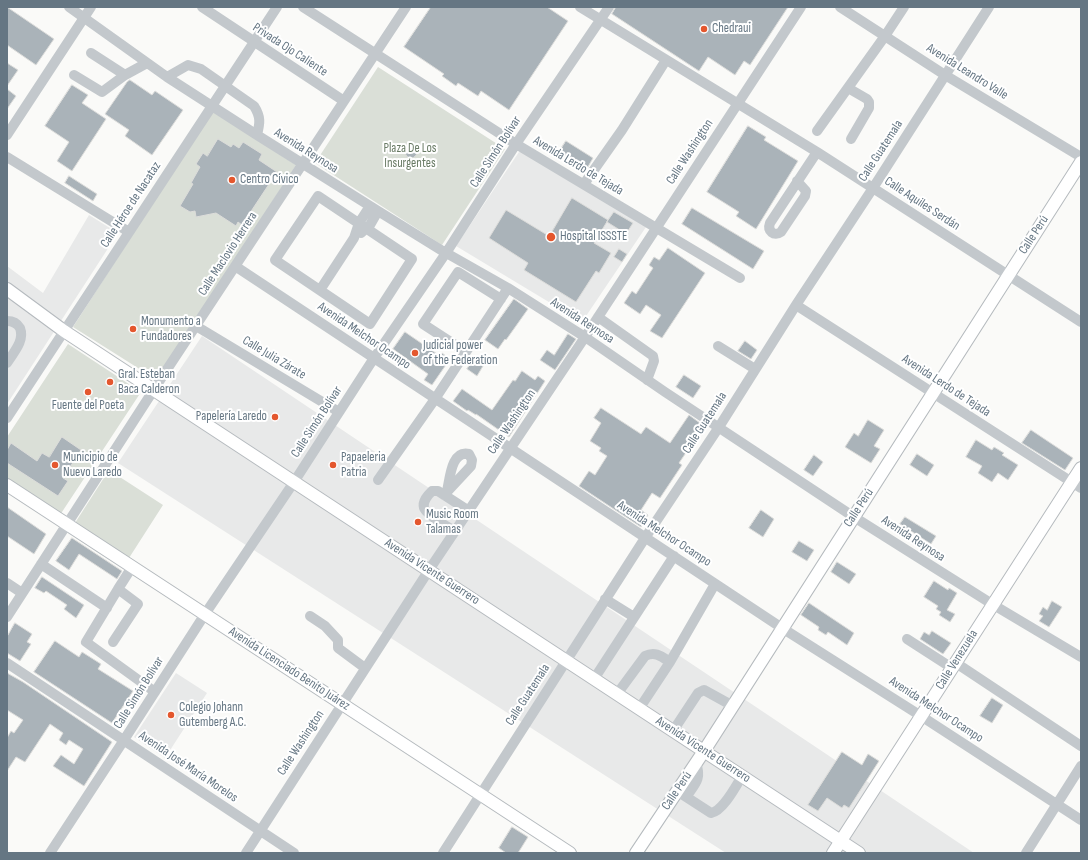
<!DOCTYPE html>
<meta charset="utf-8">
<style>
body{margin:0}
#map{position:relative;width:1088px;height:860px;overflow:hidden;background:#fafaf8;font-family:"Sofia Sans Condensed",sans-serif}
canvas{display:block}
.frame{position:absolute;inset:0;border:8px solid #657683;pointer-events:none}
</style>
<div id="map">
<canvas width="1088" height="860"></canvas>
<div class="frame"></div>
</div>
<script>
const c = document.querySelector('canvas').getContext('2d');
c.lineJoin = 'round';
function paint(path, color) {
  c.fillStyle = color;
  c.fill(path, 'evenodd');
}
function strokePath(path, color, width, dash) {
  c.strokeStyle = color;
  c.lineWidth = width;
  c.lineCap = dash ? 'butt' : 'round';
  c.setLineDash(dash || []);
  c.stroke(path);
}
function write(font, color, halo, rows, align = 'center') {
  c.font = font + ' "Sofia Sans Condensed",sans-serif';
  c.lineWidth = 4;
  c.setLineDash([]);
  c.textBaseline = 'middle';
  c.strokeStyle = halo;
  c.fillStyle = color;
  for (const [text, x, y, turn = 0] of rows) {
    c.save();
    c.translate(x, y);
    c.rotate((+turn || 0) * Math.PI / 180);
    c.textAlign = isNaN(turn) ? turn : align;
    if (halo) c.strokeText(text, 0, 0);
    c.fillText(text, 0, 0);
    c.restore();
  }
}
paint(new Path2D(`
 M522 151 646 227 582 322 456 246 519 152Z
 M89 215 118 233 7 404V266L43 293Z
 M202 336 974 853H726L118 463Z
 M176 673 207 693 165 758 134 737Z`), '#e8e9e9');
paint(new Path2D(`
 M378 67 505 149 442 245 315 163Z
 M212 111 296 165 157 380 73 327Z
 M68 344 141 392 60 515 7 480V437Z
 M109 470 163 505 129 558 75 523Z`), '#dadfd7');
const building = new Path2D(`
 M7 7 54 39 36 65 7 45Z
 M431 7H547L568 21 509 110 481 91 478 96 458 83 456 86 442 76 444 74 404 47Z
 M616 7H788L750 65 744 61 735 75 708 57 699 71 612 14Z
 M7 63 18 70 7 86Z
 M130 80 152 95 155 91 183 110 152 155 125 136 129 130 105 114 127 82Z
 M72 85 88 95 82 103 106 119 72 171 57 161 69 142 45 126Z
 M7 89 16 96 7 109Z
 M748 126 766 137 764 140 798 161 756 229 736 216 739 212 707 192Z
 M218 139 231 147 233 144 239 148 243 142 262 154 259 160 277 172 242 225 238 222 236 226 216 213 196 217 195 211 190 212 180 206 193 184 191 183 200 167 196 164 203 153 207 156Z
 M566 141 593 158 585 172 557 155Z
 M405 152a6 6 0 1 1 12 0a6 6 0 1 1-12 0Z
 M69 176 97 194 93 201 65 183Z
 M572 198 608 220 594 243 611 253 599 273 596 271 576 302 524 270 528 263 489 238 506 210 549 236Z
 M692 208 764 251 753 269 682 224Z
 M614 212 633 223 626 234 607 222Z
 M668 248 705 273 662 338 650 331 661 315 646 305 640 314 624 303 632 291 636 294 653 268 649 265 654 257 659 260Z
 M619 249 627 254 622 262 614 257Z
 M514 299 528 309 506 340 505 339 498 349 485 340Z
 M405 332 440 356 442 353 450 359 432 385 424 380 428 374 393 349Z
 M568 334 576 339 555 370 540 360 547 350 554 355Z
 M745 341 757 350 751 359 738 351Z
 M474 359 483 366 477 376 467 369Z
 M522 371 535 380 538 376 545 381 509 437 476 414V415L468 410 467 411 453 401 462 389 492 410 513 380 515 381Z
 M684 375 701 386 693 398 676 387Z
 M601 408 641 434 646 427 670 443 689 415 704 426 679 463 682 465 660 498 652 493 641 510 648 515 641 527 579 486 589 471 595 475 607 456 599 451 601 448 590 441 601 423 594 418Z
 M868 420 884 430 874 446 880 449 871 463 845 447 854 433 858 436Z
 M1031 430 1073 458 1065 470 1022 443Z
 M62 437 81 450 63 478 68 481 58 496 7 463V450L11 443 37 461 42 453 49 457Z
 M976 440 992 450 994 447 1004 453 1002 455 1018 465 1008 480 998 473 992 482 978 473 982 466 966 457Z
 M917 454 934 465 927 476 910 465Z
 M814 455 823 462 813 476 804 470Z
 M7 507 46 534 34 554 7 536Z
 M761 510 774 519 763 537 749 528Z
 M905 517 936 536 931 544 900 524Z
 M72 538 122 571 117 579 79 554 69 570 56 561Z
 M799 541 814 550 807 561 792 552Z
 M837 562 856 574 849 584 831 572Z
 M42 577 84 605 76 618 64 609 67 605 46 591 44 593 35 588Z
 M934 581 948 590 949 588 957 593 947 610 955 614 950 622 939 615 941 612 936 609 938 606 924 597Z
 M1052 601 1062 607 1049 627 1039 621 1043 616 1039 614 1043 607 1047 610Z
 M809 603 854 633 847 645 828 632 826 635 818 630 819 627 801 615Z
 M15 623 32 634 27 642 31 644 20 661 7 653V637Z
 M932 631 951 643 943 654 920 639 924 632 929 635Z
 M55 641 79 657 82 652 101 664 98 669 133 691 112 723 34 672Z
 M7 673 23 682 112 742 84 786 53 766 61 755 74 764 83 749 69 740 66 745 59 740 63 733 50 724 25 762 16 757 7 771V738L11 731 14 733 23 720 7 710Z
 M992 698 1003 705 992 723 980 716Z
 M842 752 862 765 868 754 879 761 849 808 844 805 842 808 827 798 818 811 808 805Z
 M512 827 528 837 518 853H506L499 848Z`);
paint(building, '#aab3b9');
strokePath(building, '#dcdcda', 1);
const major = new Path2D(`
 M7 289 64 331 859 853
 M7 485 570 853
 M636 853 704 751 1081 162
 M833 853 1081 468`);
strokePath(major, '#b5babe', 14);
strokePath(new Path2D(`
 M69 7 167 77 257 135 378 211 441 250 508 288 585 337 665 392 854 517 992 604 1081 657
 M202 7 344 101
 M303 7 516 144 740 278
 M580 7 817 152 1081 322
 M840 7 945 75 1081 157
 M91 53 125 75
 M74 75 102 92 125 75 147 63
 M167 77 188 65 201 69 254 106C261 117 260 123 257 135
 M848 88 867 99 869 102V108L851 139
 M817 131 885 36 904 7
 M7 135 91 7
 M7 157 129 232
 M797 181 806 191 805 196 781 232C774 237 767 231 770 223L817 152
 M584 184 622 130 666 60
 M318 196 412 259 370 324 275 260Z
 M361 233 370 225 378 211
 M235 266 782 628 921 716 1081 820
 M320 290 354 238 359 223 370 206
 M796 305 1081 488
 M598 317 653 356 654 361 647 380
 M7 321C13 321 17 323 20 328 25 341 13 353 7 363
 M196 326 339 412
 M718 346 755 369
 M466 352 423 324 458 272 501 299
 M7 418 277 7
 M378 480 435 399 508 288
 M444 495 471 466 472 460 469 454C451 450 450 479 447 491
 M455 531C448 527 426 515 424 508 422 501 428 495 432 491H438L469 511
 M41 564 107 608
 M7 583 22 593
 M118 589 132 567
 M605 599 634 617
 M310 616 325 626 338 640V648L365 668
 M7 617 162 377 406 7
 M907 639 952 668
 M113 642 138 604 118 589 86 642 155 692
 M7 663 294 853
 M956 663 1081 746
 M594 679 674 556
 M617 694 645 656C655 651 661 656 670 662
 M639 709 670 662 715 584
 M673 731 698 693 704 690 733 706
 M677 791 711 813C723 811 736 786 742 776
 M686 797C695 784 702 779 696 763
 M50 853 124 740 205 614 294 482 374 358 446 253 516 144 609 7
 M246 853 429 570 585 337 801 7
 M443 853 645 538 719 427 796 305 873 188 989 7
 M1026 853 1081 766`), '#c3c8cc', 10);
strokePath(major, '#fff', 12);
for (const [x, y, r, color] of [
 [704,29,4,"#e4572e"],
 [232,180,4,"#e4572e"],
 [551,237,5,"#e4572e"],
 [133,329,4,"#e4572e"],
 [415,353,4,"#e4572e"],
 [110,382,4,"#e4572e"],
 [88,392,4,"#e4572e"],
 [275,417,4,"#e4572e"],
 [55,465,4,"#e4572e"],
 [333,465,4,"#e4572e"],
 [418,522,4,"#e4572e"],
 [171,715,4,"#e4572e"]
]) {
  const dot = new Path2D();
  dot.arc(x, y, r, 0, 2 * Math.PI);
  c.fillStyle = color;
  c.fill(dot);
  strokePath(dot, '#fff', 1.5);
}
write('13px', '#657683', '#fff', [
 ["Chedraui",712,29],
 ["Centro Cívico",240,180],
 ["Hospital ISSSTE",560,237],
 ["Monumento a",141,322],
 ["Fundadores",141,337],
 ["Judicial power",423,346],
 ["of the Federation",423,361],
 ["Gral. Esteban",118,375],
 ["Baca Calderon",118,390],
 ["Fuente del Poeta",88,406,"center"],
 ["Papelería Laredo",267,417,"right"],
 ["Municipio de",63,458],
 ["Nuevo Laredo",63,473],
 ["Papaeleria",341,458],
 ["Patria",341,473],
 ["Music Room",426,515],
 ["Talamas",426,530],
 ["Colegio Johann",179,708],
 ["Gutemberg A.C.",179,723]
], 'left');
write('13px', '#657683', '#fff', [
 ["Privada Ojo Caliente",290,50,33],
 ["Avenida Leandro Valle",967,72,32],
 ["Avenida Reynosa",306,151,32],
 ["Calle Guatemala",881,151,-57],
 ["Calle Simón Bolívar",496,152,-57],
 ["Calle Washington",690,152,-57],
 ["Avenida Lerdo de Tejada",578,166,31],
 ["Calle Aquiles Serdán",922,204,33],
 ["Calle Héroe de Nacataz",131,205,-57],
 ["Calle Perú",1034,235,-57],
 ["Calle Maclovio Herrera",228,254,-57],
 ["Avenida Reynosa",582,321,33],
 ["Avenida Melchor Ocampo",364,336,34],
 ["Calle Julia Zárate",274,358,31],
 ["Avenida Lerdo de Tejada",946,386,33],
 ["Calle Simón Bolívar",317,422,-57],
 ["Calle Washington",512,422,-56],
 ["Calle Guatemala",705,423,-57],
 ["Calle Perú",859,508,-57],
 ["Avenida Melchor Ocampo",664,534,33],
 ["Avenida Reynosa",913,539,33],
 ["Avenida Vicente Guerrero",432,572,33],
 ["Calle Venezuela",957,660,-58],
 ["Avenida Licenciado Benito Juárez",289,669,33],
 ["Calle Simón Bolívar",139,693,-58],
 ["Calle Guatemala",528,695,-57],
 ["Avenida Melchor Ocampo",936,710,33],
 ["Calle Washington",301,743,-57],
 ["Avenida Vicente Guerrero",703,750,33],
 ["Avenida José María Morelos",188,767,34],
 ["Calle Perú",677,791,-56]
]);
write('13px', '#687a64', '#fff', [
 ["Plaza De Los",410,149],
 ["Insurgentes",410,164]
]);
</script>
